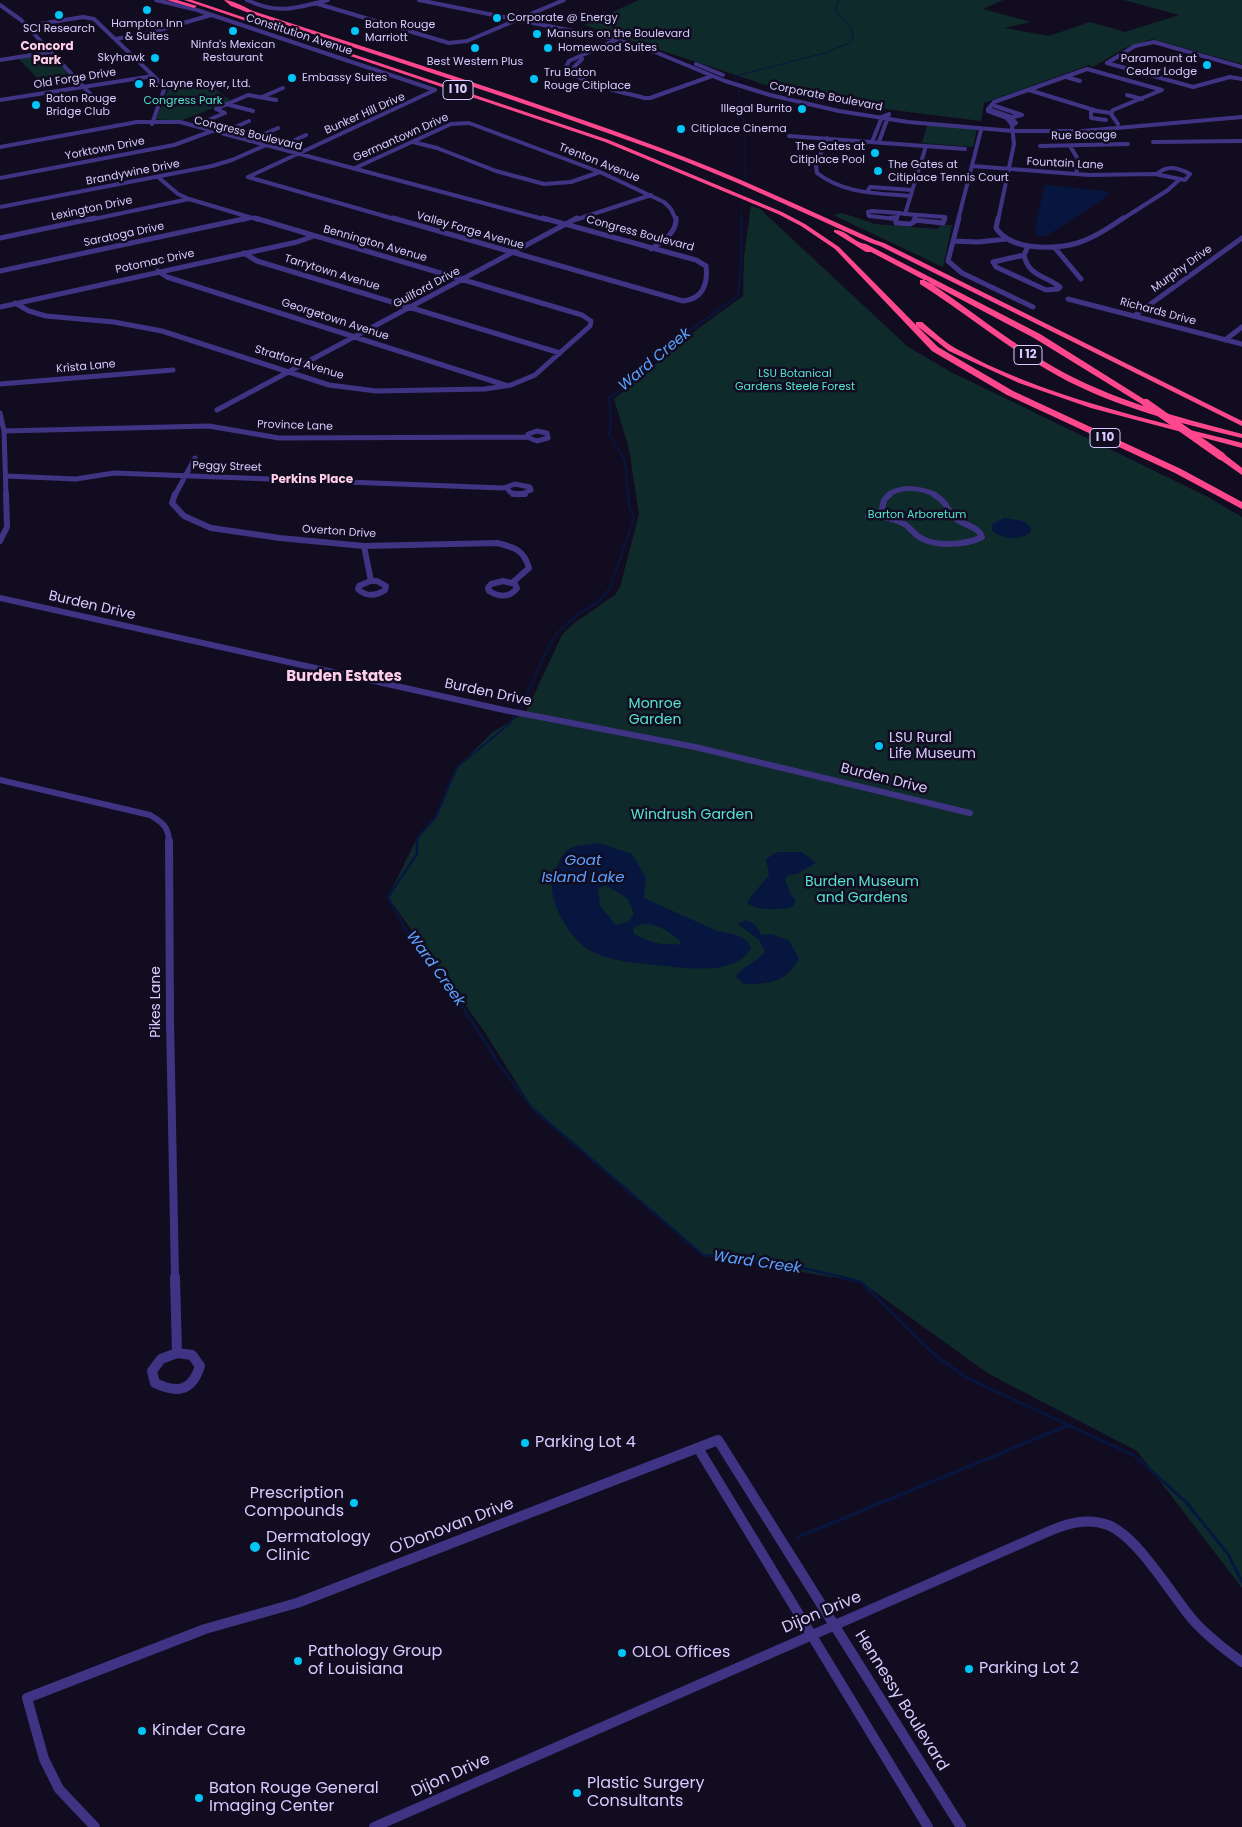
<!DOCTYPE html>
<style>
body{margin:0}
canvas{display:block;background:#120c21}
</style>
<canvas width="1242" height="1827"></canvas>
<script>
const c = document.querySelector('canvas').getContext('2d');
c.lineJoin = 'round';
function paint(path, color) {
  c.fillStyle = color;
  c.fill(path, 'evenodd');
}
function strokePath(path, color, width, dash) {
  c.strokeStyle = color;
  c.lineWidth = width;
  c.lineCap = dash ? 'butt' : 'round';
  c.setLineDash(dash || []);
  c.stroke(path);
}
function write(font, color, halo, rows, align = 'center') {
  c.font = font + ' Poppins,sans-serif';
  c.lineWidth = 5;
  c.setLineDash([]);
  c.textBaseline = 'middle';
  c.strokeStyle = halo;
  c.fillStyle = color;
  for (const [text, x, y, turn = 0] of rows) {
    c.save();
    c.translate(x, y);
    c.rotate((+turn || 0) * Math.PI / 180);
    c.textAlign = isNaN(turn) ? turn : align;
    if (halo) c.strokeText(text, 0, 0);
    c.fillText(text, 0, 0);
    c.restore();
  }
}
paint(new Path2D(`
 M639 0H1003L983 9 1031 22 1004 28 1049 36 1090 22 1125 32 1179 15 1124 0H1242V64L1152 39 1125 48 1093 67 1089 65 984 103 981 121 853 105 781 90 584 25Z
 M46 54 50 55 69 74 38 79 18 58Z
 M203 80 231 101 180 121 156 119 168 90 166 85Z
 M928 124 977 129 973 147 922 143Z
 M751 206 760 209 908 347 951 372 1206 496 1242 517V1588L1137 1451 989 1374 861 1282 703 1255 533 1109 484 1031 388 897 417 838 436 817 457 767 493 732 526 712 562 635 573 624 615 595 620 587 639 514 629 449 614 399 699 328 743 296 744 256Z
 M842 213 875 224 937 229 942 225H952L943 267 833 215Z`), '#0f2a2b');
paint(new Path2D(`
 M1045 185 1105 191 1109 195 1046 236H1037L1035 227Z
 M1004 518 1023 521 1030 526 1031 532C1020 541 1003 539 992 531V524Z
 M599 843 632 854 646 878 644 898 717 931C729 933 747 935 751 948 735 978 681 967 655 965 629 962 600 961 580 943 566 930 552 905 552 886 551 878 555 871 558 864 561 858 564 852 569 849 577 844 590 845 599 843ZM606 885 628 899 634 914 629 922 616 925 600 906 598 889ZM641 924C656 923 670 931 681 942L680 944C662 946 649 942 634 934L633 928Z
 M777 852H802L816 863 797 874 788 875 785 879 791 895 796 900 793 907C778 910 761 911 748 904L749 899 769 875 766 859Z
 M746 920C753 922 759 928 761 935L772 934 789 941 799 958C787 983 769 984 744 984L736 977C741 966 757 963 765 951L759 940 738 924Z`), '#07163f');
strokePath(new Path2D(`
 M741 220C741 204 744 189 745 173 746 141 744 106 735 76L825 53 851 42 853 39 852 30 835 10 839 0`), '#07163f', 1);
strokePath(new Path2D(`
 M417 842V838L436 817 457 767 509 724 520 709 544 656 557 633 578 614 597 603 610 588 634 519 629 506 625 461 609 434 611 422 609 398 627 385 681 337 738 296 741 269V218`), '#07163f', 2);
strokePath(new Path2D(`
 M417 841V854L388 897 412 941 435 964 501 1067 533 1109 703 1255 807 1269 846 1278`), '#07163f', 2.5);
strokePath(new Path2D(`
 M841 1277 861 1282 935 1355 967 1378 1135 1456 1185 1501 1228 1554 1242 1582
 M798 1537 1069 1425`), '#07163f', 3);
strokePath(new Path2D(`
 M156 0 197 10 435 90 248 177
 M247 0C278 15 296 8 328 0
 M419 0 618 40 655 52 725 81 770 95 839 111 908 122 1013 131H1083L1242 117
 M315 3 449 43 467 41 564 0
 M0 5 21 20 95 99
 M27 26 83 17 94 19 165 87 152 124
 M115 39 146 34 211 15
 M616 40 569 61 566 67C584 87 620 91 644 98H650L712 76
 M582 59 574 67 576 71 585 76
 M0 60 51 52
 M696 64 723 75
 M1242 67 1154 42 1135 46 1107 63 1193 87 1230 77 1242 79
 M1066 77 1080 81
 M1029 90 1097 111 1111 113
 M1127 95 1142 99
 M262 97 283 88
 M0 100 153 76
 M226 104 253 111
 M992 105 1022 115 1008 118
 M988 109 994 102 1087 69 1162 90 1113 110 1111 114 1118 124
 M988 109 1011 117 1016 123 1012 125 1007 118 988 111Z
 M1094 110 1091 112V118L1106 120
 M194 126 225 113 216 109 248 95 276 100
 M222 133 249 121
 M789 136 965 149
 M827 138 816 166 817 173C844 194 877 193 910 196
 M249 141 278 128
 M413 142 437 148 496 171 544 184 571 182 600 172
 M872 142 882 117 889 114 879 142
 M1153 142 1242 141
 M926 146 905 214 945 217 944 220
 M1040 146 1128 144
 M1070 146 1079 161 1076 174
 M0 147 137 122H180L547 220
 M278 148 306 135
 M972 166 1089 175 1155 174 1185 180 1190 174C1179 168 1167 164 1157 174
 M355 168 451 124 469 123 600 172 664 202 671 209 676 220
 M158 177 178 194 189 199 259 220
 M248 177 398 220
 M0 178 174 145 212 131
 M867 192 870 187 912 190
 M0 207 212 166 232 160 266 145
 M872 211 899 213 896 219 869 216 868 212Z
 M899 213 905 214
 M89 220 189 199
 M242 220 250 218
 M575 220 651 195
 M914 220 915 217
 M958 220 981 130
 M998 220 1014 144 1012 125
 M1121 220 1168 190 1179 180`), '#3f3483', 4);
strokePath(new Path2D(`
 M393 218 683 301C703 299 708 284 706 266L696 260 543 218
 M891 218H896
 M959 218 948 261 962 273 1033 307
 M998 218 996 228C1004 240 1016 244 1029 246 1069 251 1091 241 1123 218
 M896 219V223L910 224 914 222 915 218
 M914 220 943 223 945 218
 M0 238 95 218
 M953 241 978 242 1006 239
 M1055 248 1081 279
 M651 249C662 242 677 233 676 218
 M244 253 257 261 560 353
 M1024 255C1028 276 1046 276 1060 287L1058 289 1046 290 996 267 993 262Z
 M1024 255 1028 246
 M0 271 248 218
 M158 271 167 277 505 385
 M1068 299 1242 344
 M15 303 29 311 46 316 114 322 162 331 329 385 376 391 485 389 511 385 535 375 590 326 591 321 582 315 255 218
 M0 307 297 242 314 236
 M1134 316 1242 238
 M1225 340 1242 327
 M0 384 173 370
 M217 410 577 218
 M0 413 4 431 6 495
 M4 431 209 426 279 438 527 437
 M537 431 547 433 548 438 537 441 527 437 528 434Z
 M6 476 76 479 114 473 503 488 515 484 530 487 531 490 519 495
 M507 488 510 492 519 495
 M175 495 195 458
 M888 495C902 485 922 488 936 495`), '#3f3483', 5);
strokePath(new Path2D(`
 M175 494 172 503 184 516 211 528 280 538 364 546 497 543C514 547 524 550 529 568L512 583
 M513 494H525
 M868 516C881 516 895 518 906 525 911 529 915 535 921 538 936 547 967 545 982 537 977 525 964 526 955 518 946 510 949 503 933 494
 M876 516 881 513 884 500 890 494
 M0 541 7 527 6 494
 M364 546 371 581
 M370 581H377L386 586 385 590C376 596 366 597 358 589L359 586Z
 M503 581 515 584 517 588C510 598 499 597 489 591L488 588 491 584Z
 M0 598 504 710 695 747 970 813
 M0 780 150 815C162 822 169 827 169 842`), '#3f3483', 6);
strokePath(new Path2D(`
 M169 841 170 1019 175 1278`), '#3f3483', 8);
strokePath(new Path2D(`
 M175 1277 177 1353
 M177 1353 192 1355 200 1366C192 1391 178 1394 155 1383L152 1371 161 1359Z
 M698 1448 928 1827
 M95 1827 59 1789 44 1759 27 1698 205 1629 297 1603 718 1440 961 1827
 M374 1827 1045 1533C1065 1524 1086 1517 1108 1525 1138 1537 1171 1594 1192 1619 1207 1636 1224 1649 1242 1662`), '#3f3483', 10);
paint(new Path2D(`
 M167 0H177L197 6 194 8Z
 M184 0H192L609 140 782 212 805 224 839 247 916 325V322H922C933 331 943 341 955 348 1043 397 1145 418 1242 443V448L1091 408 1019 383 949 351 917 326 938 347 1013 391 1181 469 1242 502V509L1175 473 1007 395 932 351 835 249 801 226 778 214 605 142Z
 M224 0C233 0 244 7 253 11 389 55 526 98 661 148 734 175 804 208 875 240L884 243 1242 421V426L880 246 871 243C799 211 729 177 655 150 521 101 385 58 249 13L231 6Z
 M834 230C846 229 854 243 866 244L1040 334 1150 403 1143 405 1034 338 871 252H866L834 232Z
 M920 280H926C968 308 1008 341 1052 366 1111 400 1177 417 1242 434V438C1175 422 1106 405 1046 369 1002 344 963 311 920 284Z
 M1218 454H1224L1242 468V475L1218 458Z`), '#ff478d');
strokePath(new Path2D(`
 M1146 403 1221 456`), '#ff478d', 8);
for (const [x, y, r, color] of [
 [147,10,5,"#00c5f7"],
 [59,15,5,"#00c5f7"],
 [497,18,5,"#00c5f7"],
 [233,31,5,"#00c5f7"],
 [355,31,5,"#00c5f7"],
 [537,34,5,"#00c5f7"],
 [475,48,5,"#00c5f7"],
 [548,48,5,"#00c5f7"],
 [155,58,5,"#00c5f7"],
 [1207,65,5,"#00c5f7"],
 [292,78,5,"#00c5f7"],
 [534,79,5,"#00c5f7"],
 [139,84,5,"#00c5f7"],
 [36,105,5,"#00c5f7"],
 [802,109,5,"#00c5f7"],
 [681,129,5,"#00c5f7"],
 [875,153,5,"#00c5f7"],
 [878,171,5,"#00c5f7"],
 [879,746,5,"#00c5f7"],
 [525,1443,5,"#00c5f7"],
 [354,1503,5,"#00c5f7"],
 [255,1547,6,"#00c5f7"],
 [622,1653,5,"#00c5f7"],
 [298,1661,5,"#00c5f7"],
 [969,1669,5,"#00c5f7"],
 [142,1731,5,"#00c5f7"],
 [577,1793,5,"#00c5f7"],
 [199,1798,5,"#00c5f7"]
]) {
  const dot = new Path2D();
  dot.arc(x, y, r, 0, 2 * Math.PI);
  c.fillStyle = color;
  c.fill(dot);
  strokePath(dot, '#120c21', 2);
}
write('11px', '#d7ccff', '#120c21', [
 ["Corporate @ Energy",507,18],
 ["Hampton Inn",147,24,"center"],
 ["& Suites",147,37,"center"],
 ["Baton Rouge",365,25],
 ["Marriott",365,38],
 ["SCI Research",59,29,"center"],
 ["Mansurs on the Boulevard",547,34],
 ["Ninfa's Mexican",233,45,"center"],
 ["Restaurant",233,58,"center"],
 ["Homewood Suites",558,48],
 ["Skyhawk",145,58,"right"],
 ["Paramount at",1197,59,"right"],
 ["Cedar Lodge",1197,72,"right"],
 ["Best Western Plus",475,62,"center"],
 ["Tru Baton",544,73],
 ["Rouge Citiplace",544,86],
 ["Embassy Suites",302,78],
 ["R. Layne Royer, Ltd.",149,84],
 ["Baton Rouge",46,99],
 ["Bridge Club",46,112],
 ["Illegal Burrito",792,109,"right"],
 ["Citiplace Cinema",691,129],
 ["The Gates at",865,147,"right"],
 ["Citiplace Pool",865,160,"right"],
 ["The Gates at",888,165],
 ["Citiplace Tennis Court",888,178]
], 'left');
write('11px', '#d7ccff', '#120c21', [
 ["Constitution Avenue",299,35,18],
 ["Old Forge Drive",75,79,-9],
 ["Corporate Boulevard",826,97,11],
 ["Bunker Hill Drive",365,114,-24],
 ["Congress Boulevard",248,134,14],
 ["Rue Bocage",1084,136,-1],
 ["Germantown Drive",401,138,-24],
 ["Yorktown Drive",105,149,-11],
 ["Trenton Avenue",599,163,22],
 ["Fountain Lane",1065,164,3],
 ["Brandywine Drive",133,173,-11],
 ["Lexington Drive",92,209,-12],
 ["Valley Forge Avenue",470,231,16],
 ["Congress Boulevard",640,234,15],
 ["Saratoga Drive",124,235,-12],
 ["Bennington Avenue",375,244,16],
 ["Potomac Drive",155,262,-12],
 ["Murphy Drive",1182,269,-36],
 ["Tarrytown Avenue",332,273,17],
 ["Guilford Drive",427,288,-28],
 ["Richards Drive",1158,312,15],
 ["Georgetown Avenue",335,320,18],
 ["Stratford Avenue",299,363,17],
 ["Krista Lane",86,367,-5],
 ["Province Lane",295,426,2],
 ["Peggy Street",227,467,2],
 ["Overton Drive",339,532,4]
]);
write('11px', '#52e5cf', '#120c21', [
 ["Congress Park",183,101],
 ["LSU Botanical",795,374],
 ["Gardens Steele Forest",795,387],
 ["Barton Arboretum",917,515]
]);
write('bold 12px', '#ffcee8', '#120c21', [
 ["Concord",47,47],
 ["Park",47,61],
 ["Perkins Place",312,480]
]);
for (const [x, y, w] of [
 [458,90,30],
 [1028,355,28],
 [1105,438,30]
]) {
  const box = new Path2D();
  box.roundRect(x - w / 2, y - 9.5, w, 19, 4);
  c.fillStyle = '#120c21';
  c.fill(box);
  strokePath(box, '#d7ccff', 1);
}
write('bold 12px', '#d7ccff', null, [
 ["I 10",458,90],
 ["I 12",1028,355],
 ["I 10",1105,438]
]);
write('14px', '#d7ccff', '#120c21', [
 ["Burden Drive",92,606,13],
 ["Burden Drive",488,693,12],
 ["Burden Drive",884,779,14],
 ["Pikes Lane",156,1002,-90]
]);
write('14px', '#52e5cf', '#120c21', [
 ["Monroe",655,704],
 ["Garden",655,720],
 ["Windrush Garden",692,815],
 ["Burden Museum",862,882],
 ["and Gardens",862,898]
]);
write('14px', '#d7ccff', '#120c21', [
 ["LSU Rural",889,738],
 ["Life Museum",889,754]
], 'left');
write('italic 15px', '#5aa2ff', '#120c21', [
 ["Ward Creek",655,360,-40],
 ["Goat",583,861],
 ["Island Lake",583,878],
 ["Ward Creek",435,969,54],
 ["Ward Creek",757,1263,8]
]);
write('bold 15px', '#ffcee8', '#120c21', [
 ["Burden Estates",344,677]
]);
write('16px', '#d7ccff', '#120c21', [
 ["Parking Lot 4",535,1443],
 ["Prescription",344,1494,"right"],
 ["Compounds",344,1512,"right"],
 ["Dermatology",266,1538],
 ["Clinic",266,1556],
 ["Pathology Group",308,1652],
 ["of Louisiana",308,1670],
 ["OLOL Offices",632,1653],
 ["Parking Lot 2",979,1669],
 ["Kinder Care",152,1731],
 ["Plastic Surgery",587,1784],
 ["Consultants",587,1802],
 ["Baton Rouge General",209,1789],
 ["Imaging Center",209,1807]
], 'left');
write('16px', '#d7ccff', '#120c21', [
 ["O'Donovan Drive",452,1527,-21],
 ["Dijon Drive",822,1613,-23],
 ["Hennessy Boulevard",901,1701,58],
 ["Dijon Drive",451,1776,-24]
]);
</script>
